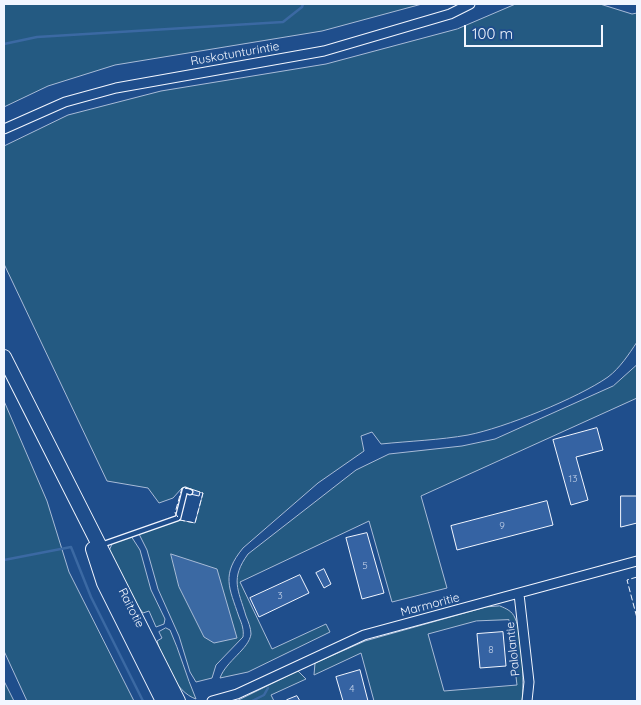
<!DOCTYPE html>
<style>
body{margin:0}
#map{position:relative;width:641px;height:705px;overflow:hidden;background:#1f4e8c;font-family:Quicksand,sans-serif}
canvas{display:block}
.frame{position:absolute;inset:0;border:5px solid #f2f6ff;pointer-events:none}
.scale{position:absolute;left:464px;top:25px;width:139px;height:22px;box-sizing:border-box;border:2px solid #f2f6ff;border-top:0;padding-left:6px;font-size:15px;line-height:18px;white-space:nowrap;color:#f2f6ff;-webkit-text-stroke:4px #1f4e8c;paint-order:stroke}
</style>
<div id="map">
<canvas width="641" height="705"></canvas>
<div class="frame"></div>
<div class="scale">100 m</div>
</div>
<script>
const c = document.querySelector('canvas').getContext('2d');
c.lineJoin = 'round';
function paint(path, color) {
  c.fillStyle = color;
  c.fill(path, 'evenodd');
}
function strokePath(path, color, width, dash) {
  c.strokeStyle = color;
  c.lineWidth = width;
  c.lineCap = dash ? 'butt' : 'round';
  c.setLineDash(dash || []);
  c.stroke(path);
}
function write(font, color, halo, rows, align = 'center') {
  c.font = font + ' Quicksand,sans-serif';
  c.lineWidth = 4;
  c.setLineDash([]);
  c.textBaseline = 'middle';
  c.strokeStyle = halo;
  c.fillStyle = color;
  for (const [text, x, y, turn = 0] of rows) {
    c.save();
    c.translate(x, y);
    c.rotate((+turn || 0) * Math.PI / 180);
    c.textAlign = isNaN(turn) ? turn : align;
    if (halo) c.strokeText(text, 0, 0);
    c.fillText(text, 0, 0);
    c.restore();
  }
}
const green = new Path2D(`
 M4 4H422L322 31 115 65 48 86 4 107Z
 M516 4H600L632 14 637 13V342C629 354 620 368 608 377 578 398 504 428 468 435 440 440 410 441 381 444L372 432 361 436 364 451 318 483 243 548C221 575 229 587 239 617 242 624 244 630 243 637L216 665 212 678 196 682 190 672 179 636 158 589 147 550 139 534 180 520 195 523 203 493 182 488 173 498 159 503 148 488 107 481 4 264V146L68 115 161 91 326 64 457 29Z
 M637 365V409V398L421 496 447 588 392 602 369 521 240 582 272 649 326 624 330 632 248 672 220 678C226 661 249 649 251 634 251 628 248 621 246 616 238 589 230 579 248 554L356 470 389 454 462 446 495 439 613 386Z
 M4 401 47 501 69 572 134 701H27L4 651Z
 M131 536 140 550 151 590 165 619 164 624 156 627 149 611 143 613 135 602 109 551 112 544Z
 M500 606C507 609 512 611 515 618 523 635 524 683 522 701H374L361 653 314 675 315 663 365 641 486 607ZM509 620 517 685 444 691 428 634 476 621Z
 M166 628 170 630C180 652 186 676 196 699 175 692 163 660 157 641L162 638 159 632Z
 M298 671 306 679 271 695 274 701H237Z
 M4 681 14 701H4Z`);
paint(green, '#245a82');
strokePath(green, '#a8bbd7', 1);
const water = new Path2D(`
 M171 554 217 569 237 638 214 643 204 637 179 587Z`);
paint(water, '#3b69a3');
strokePath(water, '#a8bbd7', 1);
strokePath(new Path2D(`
 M4 44 37 37 283 22 302 7 303 4
 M4 560 71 547 91 597 143 701
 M252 701 264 695 268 688`), '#3b69a3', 2.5);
const building = new Path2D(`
 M597 428 603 450 576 457 588 500 571 505 553 440Z
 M191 489 200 492 199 496 190 494Z
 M621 496H637V523L621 527Z
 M547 501 553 525 457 550 451 526Z
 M367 533 384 593 362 599 346 538Z
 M324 569 331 584 324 588 316 573Z
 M300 575 309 593 259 617 250 598Z
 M503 632 506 666 480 668 477 634Z
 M360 670 368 701H343L336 677Z
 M297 696 300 701H288L287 700Z`);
paint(building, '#3563a3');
strokePath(building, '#f2f6ff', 1);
const service = new Path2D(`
 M101 545 178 518 185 490 190 492`);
const minor = new Path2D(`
 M4 129 65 102 116 88 324 51 450 14 470 4
 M519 594 529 682 527 701
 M212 701 237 694 364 635 637 561`);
const primary = new Path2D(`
 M4 357 178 701
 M93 549 104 583 163 701`);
strokePath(service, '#f2f6ff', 7);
strokePath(minor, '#f2f6ff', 11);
strokePath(primary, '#f2f6ff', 16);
strokePath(service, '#1f4e8c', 4.5);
strokePath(minor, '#1f4e8c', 9);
strokePath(primary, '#1f4e8c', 14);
strokePath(new Path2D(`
 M191 489 182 488 175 513 180 520 195 523 203 493 200 492
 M637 577 627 580 637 618`), '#f2f6ff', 1, [6, 2.5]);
write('10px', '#c3d1e8', null, [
 ["13",573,479],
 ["9",502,526],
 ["5",365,566],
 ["3",280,596],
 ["8",491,650],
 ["4",352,689]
]);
write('12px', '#f2f6ff', '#1f4e8c', [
 ["Ruskotunturintie",235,54,-10],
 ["Marmoritie",430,605,-15],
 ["Raitotie",131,608,63],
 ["Palolantie",513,649,-96]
]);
</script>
